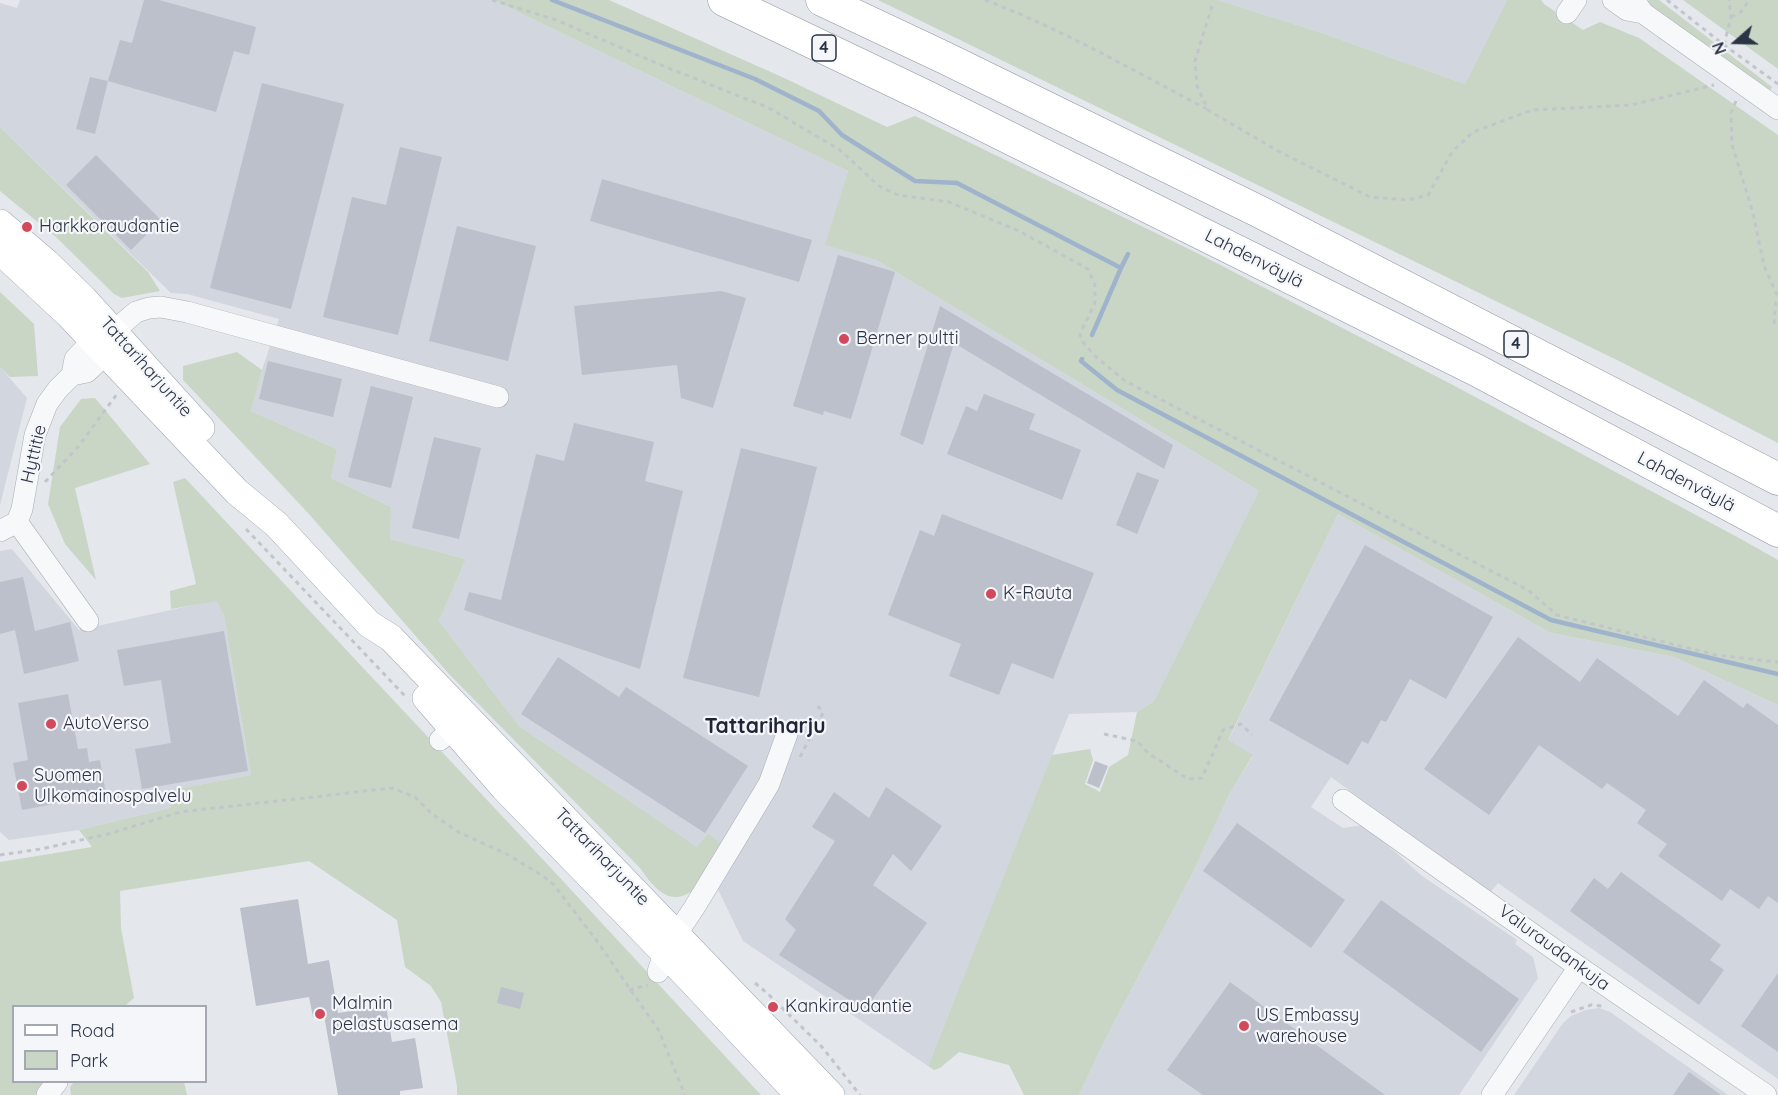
<!DOCTYPE html>
<meta charset="utf-8">
<style>
body{margin:0}
#map{position:relative;width:1778px;height:1095px;overflow:hidden;background:#e4e7ec;font-family:Quicksand,sans-serif}
canvas{display:block}
.legend{position:absolute;left:12px;top:1005px;width:195px;height:78px;box-sizing:border-box;background:#f4f6f9;border:2px solid #a4a8b1;margin:0;padding:8px 10px;list-style:none;font-size:18px;color:#2b3445}
.legend li{display:flex;align-items:center;gap:12px;height:30px}
.legend b{width:30px;border:2px solid #a4a8b1}
.north{position:absolute;left:1706px;top:12px;width:60px;height:60px;-webkit-text-stroke:4px #f4f6f9;paint-order:stroke;rotate:250deg;font-size:16px;font-weight:700;line-height:24px;text-align:center;color:#2b3445}
.north::after{content:'';display:block;margin:auto;width:21px;height:27px;background:#2b3445;clip-path:polygon(50% 0,100% 100%,50% 72%,0 100%)}
</style>
<div id="map">
<canvas width="1778" height="1095"></canvas>
<ul class="legend">
<li><b style="height:8px;background:#fff"></b>Road</li>
<li><b style="height:16px;background:#c9d6c5"></b>Park</li>
</ul>
<div class="north">N</div>
</div>
<script>
const c = document.querySelector('canvas').getContext('2d');
c.lineJoin = 'round';
function paint(path, color) {
  c.fillStyle = color;
  c.fill(path, 'evenodd');
}
function strokePath(path, color, width, dash) {
  c.strokeStyle = color;
  c.lineWidth = width;
  c.lineCap = dash ? 'butt' : 'round';
  c.setLineDash(dash || []);
  c.stroke(path);
}
function write(font, color, halo, rows, align = 'center') {
  c.font = font + ' Quicksand,sans-serif';
  c.lineWidth = 4.5;
  c.setLineDash([]);
  c.textBaseline = 'middle';
  c.strokeStyle = halo;
  c.fillStyle = color;
  for (const [text, x, y, turn = 0] of rows) {
    c.save();
    c.translate(x, y);
    c.rotate((+turn || 0) * Math.PI / 180);
    c.textAlign = isNaN(turn) ? turn : align;
    if (halo) c.strokeText(text, 0, 0);
    c.fillText(text, 0, 0);
    c.restore();
  }
}
paint(new Path2D(`
 M20 0H493L848 171 826 245 876 260 1259 491 1154 701 1137 712 1069 714 928 1066 743 941 698 848 519 726 439 621 466 559 390 539 391 507 331 478 337 449 251 411 262 370 279 319 187 294 171 293 0 127V3L17 8Z
 M1218 0H1507L1465 84 1322 33Z
 M0 367 27 398 0 505Z
 M1338 514 1551 633 1674 657 1778 705V1079L1498 883 1490 893 1331 777 1311 807 1343 828 1365 825 1422 876 1517 940 1515 944 1533 957 1538 978 1459 1095H1079L1105 1040 1192 874 1229 795 1253 756 1228 741Z
 M12 549 79 630 217 600 224 616 251 775 177 789 170 808 79 830 9 840 0 832V551Z
 M1599 1008 1610 1012 1728 1095H1514L1563 1023 1571 1016 1586 1010Z`), '#d2d6de');
paint(new Path2D(`
 M493 0H609L782 77 887 127 915 116 1197 253 1451 384 1739 538 1778 560V705L1674 657 1551 633 1338 514 1228 740 1253 755 1229 795 1192 874 1105 1040 1079 1095H1024L1009 1065 959 1052 940 1068 934 1070 928 1066 1052 755 1090 749 1093 760 1085 784 1100 792 1109 767 1128 755 1137 712 1154 701 1259 491 876 260 825 245 848 171Z
 M878 0H1218L1322 33 1465 84 1507 0H1541L1544 4 1583 30 1600 22 1639 38 1778 135V443L1625 364Z
 M1649 0H1659L1772 87 1768 93 1647 2Z
 M1683 0H1778V69Z
 M0 127 148 272 160 291 122 298 114 294 57 238 0 191Z
 M0 292 34 324 38 376 10 377 0 367Z
 M237 352 262 370 251 411 337 449 331 478 391 507 390 539 466 559 439 621 519 726 697 847 708 834 723 845C716 854 699 886 692 891 668 908 652 885 640 868L449 674 308 513 183 380V366Z
 M95 398 150 464 75 488 96 580 65 544 48 504 60 427 81 399Z
 M185 478 549 866 761 1095H457V1086L441 1002 431 986 405 967 397 920 309 861 120 891 121 928 134 998 125 1006H14V1082H47L35 1095H0V862L92 847 79 830 170 808 177 789 251 775 224 616 217 601 171 609 170 591 196 584 173 482Z
 M74 1082H184L187 1095H71L70 1087Z`), '#c9d6c5');
strokePath(new Path2D(`
 M552 0 755 79 819 111 842 135 915 181 957 183 1121 268 1092 335
 M1121 268 1128 254
 M1082 359 1081 361 1117 390 1551 620 1778 674`), '#9fb4cc', 4.5);
paint(new Path2D(`
 M144 0H159L256 27 249 55 234 51 216 112 108 81 120 40 132 43Z
 M90 77 108 81 95 134 76 129Z
 M262 83 344 104 291 309 210 288Z
 M400 147 442 157 398 335 323 317 352 197 386 205Z
 M96 155 161 220 131 250 66 185Z
 M602 179 812 240 799 282 590 221Z
 M457 226 536 246 508 361 429 341Z
 M838 255 895 272 851 419 824 411 823 415 793 406Z
 M721 291 746 298 713 408 681 398 677 365 582 375 574 306Z
 M940 306 1173 445 1164 469 954 343 923 445 900 435Z
 M268 361 342 379 333 417 259 399Z
 M371 386 413 397 391 488 348 477Z
 M984 394 1035 414 1029 429 1081 450 1062 500 947 454 966 406 977 411Z
 M574 423 654 442 645 481 683 491 640 669 464 610 469 592 501 600 536 454 564 461Z
 M434 437 481 448 459 539 412 528Z
 M741 448 817 467 759 697 683 678Z
 M1137 472 1159 480 1137 534 1116 525Z
 M942 514 1094 573 1053 679 1012 663 999 695 949 676 961 644 888 615 920 530 934 536Z
 M1365 545 1493 617 1446 699 1410 679 1386 722 1381 720 1368 744 1362 741 1348 765 1269 720Z
 M23 577 35 631 70 622 79 661 24 674 15 630 0 634V582Z
 M224 631 248 771 142 789 135 749 171 743 161 680 124 686 117 650Z
 M1518 637 1580 682 1597 658 1678 716 1704 680 1743 708 1747 703 1778 725V903L1768 896 1759 909 1730 889 1722 901 1658 856 1667 844 1637 823 1646 810 1607 783 1602 789 1539 745 1489 815 1424 769Z
 M558 657 619 697 626 687 748 766 705 833 521 714Z
 M68 694 78 749 87 748 89 762 100 760 106 794 22 810 13 763 28 760 18 703Z
 M1095 761 1108 766 1099 788 1087 783Z
 M886 787 942 826 911 871 893 854 873 885 927 923 865 1010 779 955 796 930 785 919 835 841 812 827 834 792 869 818Z
 M1237 823 1345 900 1311 948 1203 871Z
 M1621 872 1721 945 1710 960 1724 970 1699 1005 1570 911 1594 878 1608 889Z
 M298 899 308 964 329 960 338 1013 386 1006 392 1042 415 1038 423 1088 400 1091V1095H338L324 1015 313 1017 309 997 256 1006 240 908Z
 M1381 900 1519 999 1481 1052 1343 952Z
 M1778 973V1052L1741 1026Z
 M1230 982 1385 1095H1203L1167 1070Z
 M501 987 524 993 520 1009 497 1003Z
 M1689 1072 1721 1095H1673Z`), '#bbc0ca');
const minor = new Path2D(`
 M1613 0 1627 10 1643 13
 M1634 0 1643 13 1778 109
 M1567 13 1576 0
 M72 375 75 359 93 340 114 331 136 312 149 308 161 307 187 312 498 397
 M17 522 88 621
 M0 531 17 522 22 509 35 435 47 404 58 389 72 375 87 372 106 354 111 340
 M440 740 463 718
 M1343 800 1579 967 1766 1095
 M658 972 664 953 694 908 769 784 787 734
 M47 1095 57 1082
 M1492 1095 1579 967`);
const major = new Path2D(`
 M0 223 47 263 84 299 201 428
 M0 251 68 314 237 492 277 525 369 624 391 638 831 1095
 M426 698 504 788 686 975 799 1095`);
const highway = new Path2D(`
 M724 0 925 96 1476 370 1778 531
 M822 0 943 57 1258 211 1778 479`);
strokePath(minor, '#a9aeb7', 22);
strokePath(major, '#a3abb8', 28);
strokePath(highway, '#8b94a3', 33);
strokePath(new Path2D(`
 M492 0 556 20 666 67 769 108 840 150 879 186 898 195 949 202 1019 231 1088 269 1095 285V303L1080 334 1082 341 1095 356 1125 381 1528 590 1557 615 1716 655 1778 662
 M985 0C1062 29 1134 71 1207 109
 M1667 0 1724 45 1778 84
 M1212 6 1195 61 1197 86 1208 110 1278 151 1370 197 1408 200 1428 195 1452 152 1473 132 1532 110 1631 105 1714 85
 M1731 17 1741 12 1749 0
 M1724 45 1731 17 1729 0
 M1736 101 1731 113 1732 145 1753 213 1764 266 1778 297
 M1774 324 1776 297
 M45 482 78 447 117 394
 M246 529 405 696
 M1104 734 1137 741 1148 753 1188 779 1202 778 1223 730 1241 724 1252 735
 M800 757 823 713 818 706
 M0 855 41 849 108 834 180 812 392 788 415 797 433 815 460 833 505 853 543 876 554 885 597 941 659 1031 685 1095
 M755 983 767 993 822 1047 860 1095
 M629 990 648 985
 M1571 1012 1591 1005 1602 1006`), '#c2c5cb', 3, [4.5, 4.5]);
strokePath(minor, '#f7f8fa', 21);
strokePath(major, '#fff', 27);
strokePath(highway, '#fff', 32);
for (const [x, y, r, color] of [
 [27,227,6,"#d1495b"],
 [844,339,6,"#d1495b"],
 [991,594,6,"#d1495b"],
 [51,724,6,"#d1495b"],
 [22,786,6,"#d1495b"],
 [773,1007,6,"#d1495b"],
 [320,1014,6,"#d1495b"],
 [1244,1026,6,"#d1495b"]
]) {
  const dot = new Path2D();
  dot.arc(x, y, r, 0, 2 * Math.PI);
  c.fillStyle = color;
  c.fill(dot);
  strokePath(dot, '#f4f6f9', 2);
}
for (const [x, y, w] of [
 [824,48,24],
 [1516,344,24]
]) {
  const box = new Path2D();
  box.roundRect(x - w / 2, y - 13, w, 26, 4.5);
  c.fillStyle = '#f4f6f9';
  c.fill(box);
  strokePath(box, '#2b3445', 1.5);
}
write('bold 16px', '#2b3445', null, [
 ["4",824,48],
 ["4",1516,344]
]);
write('18px', '#2b3445', '#f4f6f9', [
 ["Harkkoraudantie",39,227],
 ["Berner pultti",856,339],
 ["K-Rauta",1003,594],
 ["AutoVerso",63,724],
 ["Suomen",34,776],
 ["Ulkomainospalvelu",34,797],
 ["Malmin",332,1004],
 ["pelastusasema",332,1025],
 ["Kankiraudantie",785,1007],
 ["US Embassy",1256,1016],
 ["warehouse",1256,1037]
], 'left');
write('18px', '#2b3445', '#f4f6f9', [
 ["Lahdenväylä",1254,259,27],
 ["Tattariharjuntie",146,367,48],
 ["Hyttitie",34,454,-77],
 ["Lahdenväylä",1686,482,28],
 ["Tattariharjuntie",602,857,46],
 ["Valuraudankuja",1554,948,36]
]);
write('bold 21px', '#1d2536', '#f4f6f9', [
 ["Tattariharju",765,727]
]);
</script>
